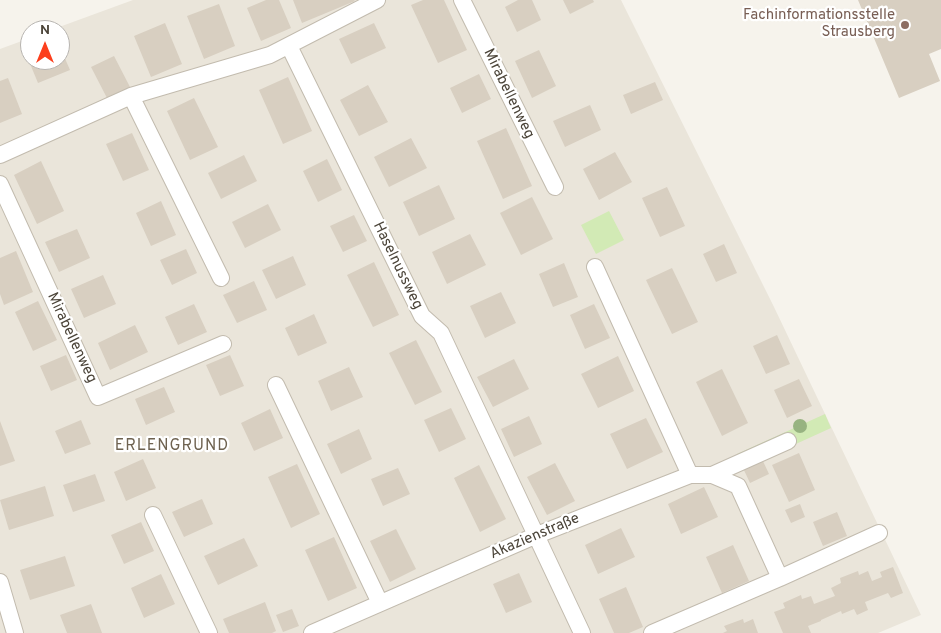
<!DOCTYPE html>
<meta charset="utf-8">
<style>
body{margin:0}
#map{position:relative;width:941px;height:633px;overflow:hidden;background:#f6f3ec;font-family:Overpass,sans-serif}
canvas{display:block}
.north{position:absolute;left:20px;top:20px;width:50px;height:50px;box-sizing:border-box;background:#fff;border:1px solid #b7b4b0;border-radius:50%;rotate:0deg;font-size:14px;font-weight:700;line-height:20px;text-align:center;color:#4b4439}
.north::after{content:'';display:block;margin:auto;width:18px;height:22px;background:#fc3f1d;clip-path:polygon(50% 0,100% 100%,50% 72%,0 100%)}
</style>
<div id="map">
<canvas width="941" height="633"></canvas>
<div class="north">N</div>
</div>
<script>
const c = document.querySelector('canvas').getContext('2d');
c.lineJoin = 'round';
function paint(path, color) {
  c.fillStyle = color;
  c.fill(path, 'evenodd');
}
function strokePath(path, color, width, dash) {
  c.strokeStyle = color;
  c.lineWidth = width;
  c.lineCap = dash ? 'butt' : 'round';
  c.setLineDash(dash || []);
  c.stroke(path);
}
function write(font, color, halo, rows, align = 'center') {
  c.font = font + ' Overpass,sans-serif';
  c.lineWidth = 4.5;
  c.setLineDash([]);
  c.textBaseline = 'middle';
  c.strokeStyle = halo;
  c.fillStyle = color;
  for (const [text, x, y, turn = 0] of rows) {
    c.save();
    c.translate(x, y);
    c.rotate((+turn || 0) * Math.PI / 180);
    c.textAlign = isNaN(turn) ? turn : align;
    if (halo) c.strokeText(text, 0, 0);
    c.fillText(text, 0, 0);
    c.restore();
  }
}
paint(new Path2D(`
 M133 0H621L774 307 921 615 878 633H0V49L30 38V60H60V30H51Z`), '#eae5da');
paint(new Path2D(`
 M609 211 624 240 596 254 581 225Z
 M825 414 831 428 743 468 737 454Z`), '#d2eab5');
paint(new Path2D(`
 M266 0H279L291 28 261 41 247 8Z
 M293 0H354L355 1 302 23Z
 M423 0H444L467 50 438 63 411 5Z
 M518 0H532L541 20 517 32 505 7Z
 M563 0H593L594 2 570 14Z
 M858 0H941V49L929 54 940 81 899 98Z
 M219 4 235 46 204 59 187 16Z
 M165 23 182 64 151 77 134 36Z
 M374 23 386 48 351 64 339 39Z
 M60 47 70 70 38 83 26 54 30 52V60H60Z
 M539 50 556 86 532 98 515 61Z
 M114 56 130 87 107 98 91 67Z
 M479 74 491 99 462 113 450 88Z
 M288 77 312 131 283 144 259 90Z
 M8 78 22 114 0 123V81Z
 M655 82 663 100 631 114 623 95Z
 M368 85 388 122 359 136 340 100Z
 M194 98 218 147 190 160 167 111Z
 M590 105 601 130 565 147 553 121Z
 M506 128 532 186 503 199 477 141Z
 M132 133 149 170 123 181 106 144Z
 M411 138 427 168 389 187 374 157Z
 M615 152 632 182 599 200 583 169Z
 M244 155 257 181 221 199 208 173Z
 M327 159 342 190 318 202 303 171Z
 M41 161 64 211 37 224 14 175Z
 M439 185 455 219 419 236 403 202Z
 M667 187 685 226 660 237 642 198Z
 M532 197 553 239 521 255 500 213Z
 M161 201 176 235 151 246 136 213Z
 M268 204 281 230 245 248 232 222Z
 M354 215 367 241 343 252 330 226Z
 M77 229 90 258 59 272 45 242Z
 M470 234 486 265 447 284 432 252Z
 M724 244 737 273 716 282 703 254Z
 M186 249 197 273 172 285 160 260Z
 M16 251 33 292 4 305 0 294V258Z
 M293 256 306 285 276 299 262 270Z
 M374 262 399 315 373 327 347 275Z
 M564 263 578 297 553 307 539 274Z
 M672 268 698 322 672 334 646 280Z
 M103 275 116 304 84 318 71 289Z
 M254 281 267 310 237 323 223 295Z
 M501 292 516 323 485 338 470 306Z
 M38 301 57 340 33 351 15 312Z
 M194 304 207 332 178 345 165 317Z
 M594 304 610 338 585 349 570 315Z
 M314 314 327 343 298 356 285 328Z
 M135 325 148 352 110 370 98 343Z
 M777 335 790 364 766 374 753 346Z
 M416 340 442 392 415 405 389 353Z
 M66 355 77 380 51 391 40 366Z
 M230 355 244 386 220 396 206 365Z
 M618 356 634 391 598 408 581 374Z
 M514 359 529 389 493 407 477 377Z
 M349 367 363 397 331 411 318 381Z
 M722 369 748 423 722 436 696 382Z
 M799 379 812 406 787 418 774 390Z
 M164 387 175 412 146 425 135 399Z
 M451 408 466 439 439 452 424 420Z
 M270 409 283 438 254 451 241 423Z
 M529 416 542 444 514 457 501 429Z
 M646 418 663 452 627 469 610 434Z
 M81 420 91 444 65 454 55 431Z
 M0 421 15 461 0 466Z
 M359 429 372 459 341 474 327 444Z
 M799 453 815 490 789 502 772 465Z
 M143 459 156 488 126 501 114 472Z
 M762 459 769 474 750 483 743 468Z
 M555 463 575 501 547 515 527 477Z
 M297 464 320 514 291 528 268 477Z
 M479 465 506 519 480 532 454 478Z
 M398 468 410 494 383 506 371 479Z
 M95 474 105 501 73 512 63 485Z
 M45 486 54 516 9 530 0 500Z
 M704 487 718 517 681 534 668 504Z
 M202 499 213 524 184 537 172 512Z
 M800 504 805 517 791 523 785 510Z
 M837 512 847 536 823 546 813 522Z
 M141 522 154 551 124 564 111 535Z
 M621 528 635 557 598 574 585 545Z
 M396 529 416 569 390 582 370 541Z
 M334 537 357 588 328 601 305 550Z
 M244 538 258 566 218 585 204 556Z
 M733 545 749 581 722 593 706 557Z
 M65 556 75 586 30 600 20 570Z
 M893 567 903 593 891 598 888 593 865 602 868 610 857 615 854 609 842 614 841 611 821 620V621L808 626 811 633H783L774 612 785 608 783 603 801 595 802 599 811 596 814 604 835 596 831 588 841 583 840 578 858 571 859 575 868 571 872 581 882 577 880 572Z
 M519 573 532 602 506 613 493 584Z
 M161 574 175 604 144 618 131 588Z
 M626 587 643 627 629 633H614L599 599Z
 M265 602 276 631 272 633H229L223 619Z
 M91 604 102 633H67L60 615Z
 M292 609 299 626 283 632 276 615Z
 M743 619 744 623 753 619 758 633H723L727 631 724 626Z`), '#d8cfc1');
const street = new Path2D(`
 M462 0 555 187
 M289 46 422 316 441 333 582 633
 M131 96 221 278
 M0 155 131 96 270 55 377 0
 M0 184 98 397 223 344
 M595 267 690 475
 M276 385 380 603
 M153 515 209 633
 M780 578 879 533
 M0 582 15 633
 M312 633 537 535 690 475H712L788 441
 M652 633 780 578 738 486 712 475`);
strokePath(street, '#c2bbae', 18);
strokePath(street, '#fff', 16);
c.fillStyle = '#97b381';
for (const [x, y] of [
 [800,426]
]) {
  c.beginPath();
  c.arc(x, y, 7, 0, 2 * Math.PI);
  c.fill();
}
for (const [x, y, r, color] of [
 [905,25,5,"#8d6e63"]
]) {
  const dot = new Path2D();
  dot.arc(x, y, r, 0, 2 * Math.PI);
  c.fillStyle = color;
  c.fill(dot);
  strokePath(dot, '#fff', 2);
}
write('15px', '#785e54', '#fff', [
 ["Fachinformationsstelle",895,16],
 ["Strausberg",895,33]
], 'right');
write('15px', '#4b4439', '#fff', [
 ["Mirabellenweg",508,94,64],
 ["Haselnussweg",397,266,64],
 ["Mirabellenweg",71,338,65],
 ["Akazienstraße",535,537,-23]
]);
c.letterSpacing = '1px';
write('16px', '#6e6250', '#fff', [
 ["ERLENGRUND",172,447]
]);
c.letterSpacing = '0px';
</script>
